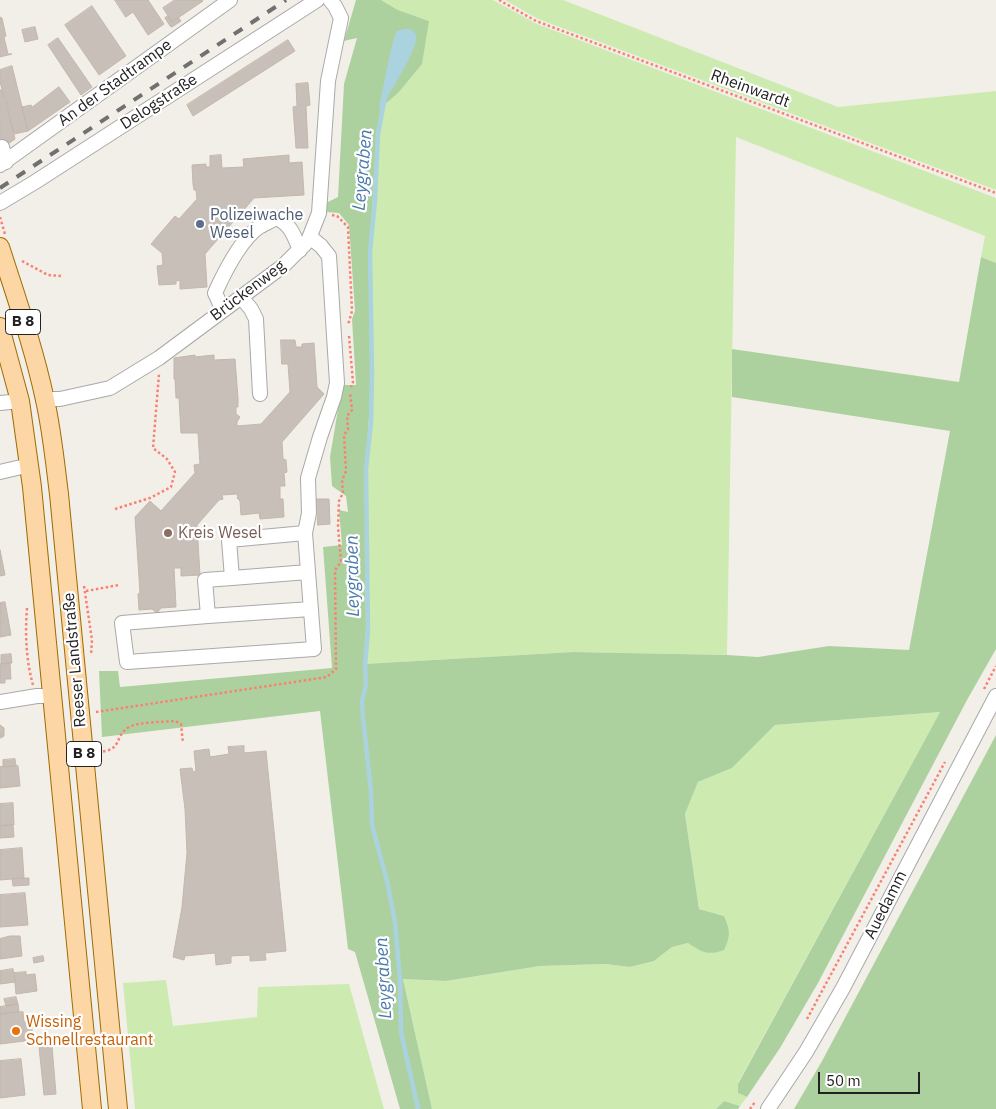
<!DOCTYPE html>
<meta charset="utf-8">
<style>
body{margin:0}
#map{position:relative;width:996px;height:1109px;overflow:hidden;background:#f2efe9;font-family:"IBM Plex Sans",sans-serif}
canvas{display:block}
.scale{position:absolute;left:818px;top:1072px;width:102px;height:22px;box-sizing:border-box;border:2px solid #222;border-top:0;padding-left:6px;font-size:15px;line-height:18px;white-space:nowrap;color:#222;-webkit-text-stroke:4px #fff;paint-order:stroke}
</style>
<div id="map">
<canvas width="996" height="1109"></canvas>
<div class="scale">50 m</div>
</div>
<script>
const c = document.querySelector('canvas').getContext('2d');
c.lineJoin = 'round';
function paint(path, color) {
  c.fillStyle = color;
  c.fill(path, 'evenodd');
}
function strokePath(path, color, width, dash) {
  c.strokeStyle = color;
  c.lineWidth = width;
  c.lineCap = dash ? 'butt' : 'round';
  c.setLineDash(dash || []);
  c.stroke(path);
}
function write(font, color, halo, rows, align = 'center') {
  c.font = font + ' "IBM Plex Sans",sans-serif';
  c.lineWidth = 4.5;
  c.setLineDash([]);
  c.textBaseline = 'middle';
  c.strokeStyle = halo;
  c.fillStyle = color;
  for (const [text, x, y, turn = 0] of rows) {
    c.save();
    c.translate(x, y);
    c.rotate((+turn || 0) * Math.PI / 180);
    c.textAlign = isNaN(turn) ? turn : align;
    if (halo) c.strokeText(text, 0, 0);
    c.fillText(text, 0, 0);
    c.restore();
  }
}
paint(new Path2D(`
 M381 0H493L537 24 996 198V263L981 257 985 236 736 137 727 655 573 652 364 664 366 632 365 470 369 418 371 373 369 257 377 134 381 108 398 93 429 21 398 10Z
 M505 0H563L838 107 996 91V190L538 19Z
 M940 712 738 1083V1093L747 1097 740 1106 724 1101 716 1109H432L403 979 446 981 540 966 605 964 630 967 654 961 672 947 688 943 699 950 724 916 699 909 685 814 698 782 732 768 775 725Z
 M166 980 173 1026 257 1017 258 987 349 984 384 1109H135L123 983Z`), '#cdebb0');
paint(new Path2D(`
 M356 0H381L398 10 429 21 422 64 398 93 381 108 377 134 369 257 371 373 369 418 365 470 366 632 364 664 573 652 727 655 758 657 829 646 909 650 950 431 732 397V349L959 382 981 257 996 263V649L967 700 818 983 780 1048 747 1097 738 1093V1084L940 712 775 725 732 768 698 782 685 814 699 909 724 916C730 930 731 936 724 950 708 956 701 952 688 943L672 947 654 961 630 967 605 964 540 966 446 981 403 979 432 1109H400L355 952 348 949 320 711 102 737 99 671H118L120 687 332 668 323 547 342 545 339 510 348 512 346 496 332 486 330 457 342 385H356L352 319 355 311 349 225 339 213 326 212V203L338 197 344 84 357 38 344 41Z
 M996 735V1109H794L822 1061Z
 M724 1101 740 1106 738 1109H716Z`), '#add19e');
paint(new Path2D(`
 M404 29H411C414 32 417 35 416 39 415 53 389 94 381 108L379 107 392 45 397 31Z`), '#aad3df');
strokePath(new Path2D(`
 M385 97 378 134 375 200 370 252 372 374 371 422 366 469 368 630 365 666 366 685 362 700 363 718 371 792 372 825 387 881 395 922 400 980 401 1032 418 1109`), '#aad3df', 4.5);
const building = new Path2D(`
 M115 0H148L164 24 148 35 133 12 126 17Z
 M175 0H202L203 1 172 22 163 8Z
 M92 6 126 56 99 75 65 25Z
 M168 16 172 22 178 17 181 21 172 27 170 26 165 18Z
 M0 17 2 18 6 36 4 37 8 54H12L0 57Z
 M35 27 38 39 25 42 22 30Z
 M58 38 92 87 81 95 48 45Z
 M288 40 295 51 193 116 187 105Z
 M12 66 28 131 14 134 0 82V70Z
 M308 83 310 105 306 106 308 148H296L293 107 297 106 296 84Z
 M59 87 70 102 28 131 22 107 31 105 32 107Z
 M0 90H2L3 97 5 96 15 139 5 146 0 147Z
 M221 155 222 168 244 167 243 159 289 155V163L302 162 304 195 254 198 236 219 229 213 227 216 233 222 205 254 207 287 180 289V280L176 281V284L159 285 157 266 163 265 162 253 151 244 175 216 179 219 197 199 196 190H194L193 184 192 165 206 164V167H210V156Z
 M281 340H295L296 347H302V344L314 343 317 387 324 394 282 442 283 459 286 460 287 472 284 473 285 486H280V499H283L284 517 260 519 259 513 241 515 240 501 237 498 238 496 236 494 222 495 223 499 219 500 197 525 200 575 181 576V568H174L176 607 161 608 157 613 152 609 139 610 138 594 140 593 135 517 150 501 161 511 195 473 194 465 200 464 198 433H181L179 398H176L175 379H174V358L195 355V357L214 355V360L235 359 238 398V407H236V414L240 417 237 422V426L261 424 290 392 288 364H282Z
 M317 499H329L330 524 318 525Z
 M0 550 5 575 0 576Z
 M5 602 11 635 0 637V603Z
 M11 654 12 663 1 664V655Z
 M10 663 11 679H5V683H0V664Z
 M0 725 4 728V736L1 738Z
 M244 746V753L266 751 286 951 265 953 266 960 250 961V955L231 956V963L216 965 215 953 185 956 184 960 173 957 182 907 187 853 185 809 180 769 192 768 193 772 196 771 194 751 209 749 210 757 229 754 228 747Z
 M15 759 16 766 3 767V760Z
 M18 766 20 786 0 788V767Z
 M13 803 14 825 0 826V804Z
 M13 825 14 837 0 838V826Z
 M22 848 24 878 0 880V850Z
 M24 878H29V885L13 886 12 879Z
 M25 893 28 925 0 927V895Z
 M10 936H20L22 956 0 959V939Z
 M43 956 44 961 34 963 33 958Z
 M13 969 15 982 0 984V971Z
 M26 972V975L35 974 37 991 16 994 14 973Z
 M16 997 18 1004 6 1006 4 999Z
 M18 1004 19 1012 0 1014V1007Z
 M23 1012 24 1022 31 1021 33 1040 0 1044V1014Z
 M52 1046 56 1094 44 1095 39 1047Z
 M21 1059 25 1095 0 1098V1061Z`);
paint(building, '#c7bfb8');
strokePath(building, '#c4b6ab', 1);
const minor = new Path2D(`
 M2 147 6 162
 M0 165 230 0
 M0 203 35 182 317 0
 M241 297 251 309 256 319 260 394
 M223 310 215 293C224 273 240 240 259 227 264 224 271 221 276 218 291 224 294 236 300 250
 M45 399H60L110 388 159 358 283 266 308 241 319 213 328 81 341 18 335 6 330 0
 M0 403 20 401
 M0 472 30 465
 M308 572 232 578 229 540 305 533 309 513 308 478 320 437 334 397 337 383 329 256 321 246 310 237
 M232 578 205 580 208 616 311 609
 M208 616 122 623 127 662 314 649 305 533
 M0 702 37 696H52
 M768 1109 806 1052 843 988 996 696`);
const major = new Path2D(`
 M0 247C16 297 34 348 45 400 52 431 55 463 59 494L118 1109
 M0 327 20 401 32 487 92 1109`);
strokePath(minor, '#a9a9a9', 16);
strokePath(major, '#a06b00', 20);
strokePath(new Path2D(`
 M499 0 536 21 996 193
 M332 215 337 216 348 227 352 311 348 325
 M0 217 5 234
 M22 261 48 275 62 276
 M349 336 353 382 351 387
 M115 509 150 498 171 487 175 472 167 459 153 448 159 374
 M84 586 92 640 91 655
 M86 591 119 585
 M27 608C25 634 26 660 33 685
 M984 689 996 666
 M96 712 327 677 336 669 335 570 341 562 338 527 339 501 343 493 342 480 346 471 344 435 348 429 347 416 352 410 350 393
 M98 752C124 750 113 737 129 727 138 722 163 722 175 721L181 724 183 743
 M807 1019 945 762
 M750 1109 755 1102`), '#fa8072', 2.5, [2.5, 2.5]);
strokePath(minor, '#fff', 14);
strokePath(major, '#fcd6a4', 18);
strokePath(new Path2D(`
 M0 188 286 0`), '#707070', 4, [10, 10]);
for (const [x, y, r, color] of [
 [200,224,5,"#5c6f8a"],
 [168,533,5,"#8d6e63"],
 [16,1031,5,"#e8710a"]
]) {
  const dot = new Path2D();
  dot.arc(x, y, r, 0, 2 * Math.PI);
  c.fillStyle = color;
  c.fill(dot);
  strokePath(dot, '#fff', 2);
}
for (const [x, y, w] of [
 [23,322,35],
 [84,754,35]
]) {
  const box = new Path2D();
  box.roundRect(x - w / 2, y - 12.5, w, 25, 4);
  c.fillStyle = '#fff';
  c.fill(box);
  strokePath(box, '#222', 1);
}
write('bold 15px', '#222', null, [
 ["B 8",23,322],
 ["B 8",84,754]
]);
write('16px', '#222', '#fff', [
 ["An der Stadtrampe",115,83,-36],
 ["Rheinwardt",750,89,20],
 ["Delogstraße",159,102,-33],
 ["Brückenweg",248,291,-37],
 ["Reeser Landstraße",75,660,-95],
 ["Auedamm",886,905,-63]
]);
write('16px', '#4e5e75', '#fff', [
 ["Polizeiwache",210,215],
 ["Wesel",210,233]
], 'left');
write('16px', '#785e54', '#fff', [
 ["Kreis Wesel",178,533]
], 'left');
write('16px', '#c56008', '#fff', [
 ["Wissing",26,1022],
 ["Schnellrestaurant",26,1040]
], 'left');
write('italic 18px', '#4a7aab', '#fff', [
 ["Leygraben",363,170,-85],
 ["Leygraben",353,576,-91],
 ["Leygraben",384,978,-93]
]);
</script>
